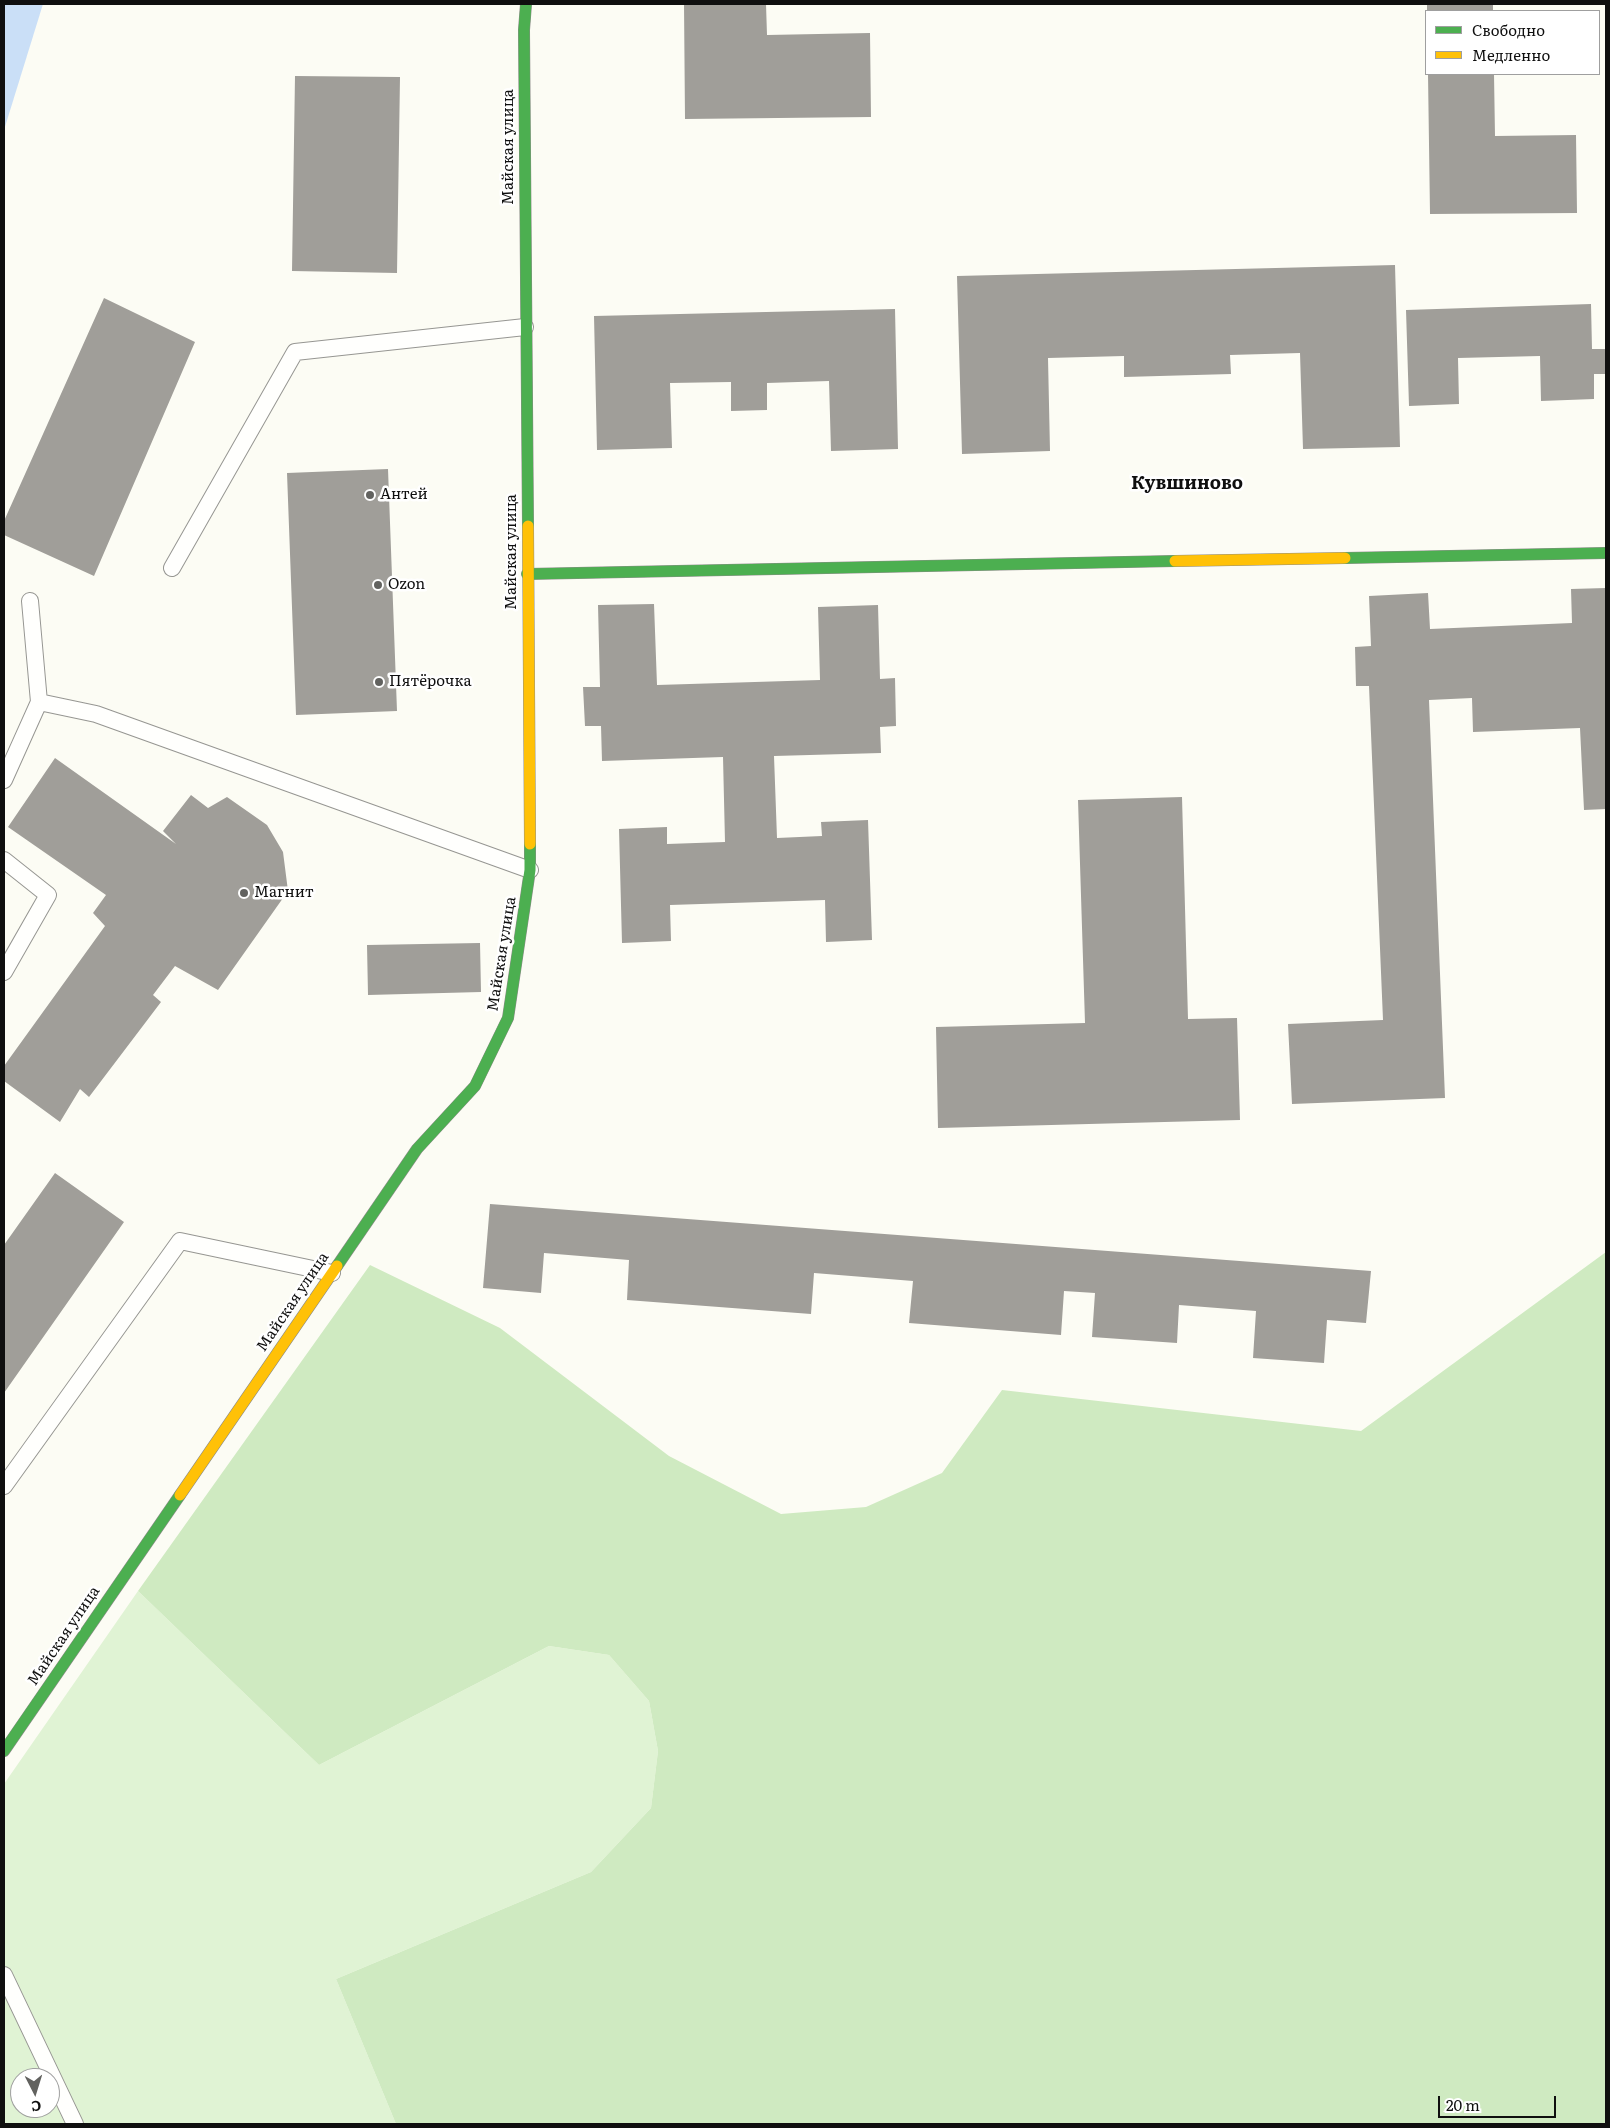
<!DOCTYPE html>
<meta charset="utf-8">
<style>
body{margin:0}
#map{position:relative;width:1610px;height:2128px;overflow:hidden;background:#fcfcf4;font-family:Literata,serif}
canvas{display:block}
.frame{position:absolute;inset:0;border:5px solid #0f0f0f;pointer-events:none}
.legend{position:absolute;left:1425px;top:10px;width:175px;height:65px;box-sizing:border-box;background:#fff;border:1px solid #9f9f9f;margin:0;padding:6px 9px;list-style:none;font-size:15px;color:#0f0f0f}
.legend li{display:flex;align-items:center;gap:10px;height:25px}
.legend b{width:25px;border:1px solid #9f9f9f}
.north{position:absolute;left:10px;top:2068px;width:50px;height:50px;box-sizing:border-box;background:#fff;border:1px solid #9f9f9f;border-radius:50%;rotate:175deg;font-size:14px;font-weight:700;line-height:20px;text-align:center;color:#0f0f0f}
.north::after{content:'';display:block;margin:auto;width:18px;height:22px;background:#62625f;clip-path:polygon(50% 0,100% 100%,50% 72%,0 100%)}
.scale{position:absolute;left:1438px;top:2096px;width:118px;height:22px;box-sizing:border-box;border:2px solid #0f0f0f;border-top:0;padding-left:6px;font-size:15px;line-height:18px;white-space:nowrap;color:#0f0f0f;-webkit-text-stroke:4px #fff;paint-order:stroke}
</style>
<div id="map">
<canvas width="1610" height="2128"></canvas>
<div class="frame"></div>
<ul class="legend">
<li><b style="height:6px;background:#4caf50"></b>Свободно</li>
<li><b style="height:6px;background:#ffc107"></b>Медленно</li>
</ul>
<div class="north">С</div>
<div class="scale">20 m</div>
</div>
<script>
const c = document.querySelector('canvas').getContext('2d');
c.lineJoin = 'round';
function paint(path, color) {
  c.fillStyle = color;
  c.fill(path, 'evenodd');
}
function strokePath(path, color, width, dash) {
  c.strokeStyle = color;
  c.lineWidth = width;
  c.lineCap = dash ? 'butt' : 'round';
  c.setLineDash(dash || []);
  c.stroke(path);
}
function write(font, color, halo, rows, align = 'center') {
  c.font = font + ' Literata,serif';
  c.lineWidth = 5;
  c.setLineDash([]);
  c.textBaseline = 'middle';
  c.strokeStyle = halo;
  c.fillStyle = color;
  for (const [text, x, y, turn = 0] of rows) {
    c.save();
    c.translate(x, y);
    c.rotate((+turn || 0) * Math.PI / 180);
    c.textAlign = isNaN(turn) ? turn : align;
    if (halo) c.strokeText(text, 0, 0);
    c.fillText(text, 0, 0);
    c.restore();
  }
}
paint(new Path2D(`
 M138 1591 319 1765 549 1646 609 1655 649 1701 658 1751 651 1808 591 1872 336 1979 396 2124H4V1784ZM20 2078H50V2108H20Z`), '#e0f3d4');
paint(new Path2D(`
 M1606 1252V2124H396L336 1979 591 1872 651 1808 658 1751 649 1701 609 1655 549 1646 319 1765 138 1591 370 1265 500 1328 669 1456 781 1514 866 1507 942 1473 1002 1390 1361 1431Z`), '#cfeac1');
paint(new Path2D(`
 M4 4H43L4 130Z`), '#cadff7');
paint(new Path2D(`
 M684 4H766L767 35 870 33 871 117 685 119Z
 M1427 4H1493V11H1427Z
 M1428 74H1494L1495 136 1576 135 1577 213 1430 214Z
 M295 76 400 77 397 273 292 271Z
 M1395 265 1400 447 1303 449 1300 353 1230 355 1231 374 1124 377V356L1048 358 1050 451 962 454 957 276Z
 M104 298 195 342 94 576 4 535V521Z
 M1591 304 1592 349H1606V374H1594V399L1541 401 1540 356 1458 358 1459 404 1409 406 1406 310Z
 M895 309 898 449 831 451 829 381 767 383V410L731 411V382L670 383 672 448 597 450 594 316Z
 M388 469 397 711 296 715 287 473Z
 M1606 588V809L1584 810 1580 728 1473 732 1472 698 1429 700 1445 1098 1292 1104 1288 1024 1383 1020 1369 686H1356L1355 647 1371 646 1369 596 1428 593 1430 629 1572 623 1571 589Z
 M654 604 657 685 820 680 818 607 878 605 880 679 895 678 896 726 880 727 881 753 774 756 777 838 822 836 821 822 868 820 872 940 826 942 825 900 670 905 671 941 622 943 619 829 667 827V844L725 842 723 757 602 761 601 726H585L583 687H600L598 605Z
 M55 758 176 844 163 831 191 795 208 808 227 797 267 825 283 852 288 891 218 990 175 966 153 995 161 1002 89 1097 80 1089 60 1122 4 1081V1066L105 926 93 913 106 895 8 827Z
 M1182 797 1188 1019 1237 1018 1240 1120 938 1128 936 1027 1085 1023 1078 800Z
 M480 943 481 992 368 995 367 945Z
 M55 1173 124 1222 4 1393V1245Z
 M490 1204 1371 1271 1366 1323 1327 1320 1324 1363 1253 1358 1256 1311 1179 1305 1177 1343 1092 1337 1095 1293 1064 1291 1061 1335 909 1323 913 1281 814 1273 811 1314 627 1300 629 1260 544 1253 541 1293 483 1288Z`), '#a09e99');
const lane = new Path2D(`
 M172 568 295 352 525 327
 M30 601 39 702
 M4 780 39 702 96 714 530 870
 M4 860 48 895 4 972
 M4 1486 180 1241 332 1273
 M4 1975 75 2124`);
const fast = new Path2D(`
 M526 4 524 30 528 526
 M1345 558 1606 553
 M527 574 1175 561
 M337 1266 417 1149 475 1086 508 1018 530 870V844
 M4 1751 180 1495`);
const slow = new Path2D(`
 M528 526 530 844
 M1175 561 1345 558
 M180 1495 337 1266`);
strokePath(lane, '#969692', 18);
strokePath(fast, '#8c8c89', 12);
strokePath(slow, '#8c8c89', 12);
strokePath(lane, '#fffffd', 16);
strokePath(fast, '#4caf50', 11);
strokePath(slow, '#ffc107', 11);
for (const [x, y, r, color] of [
 [370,495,5,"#62625f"],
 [378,585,5,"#62625f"],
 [379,682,5,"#62625f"],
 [244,893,5,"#62625f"]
]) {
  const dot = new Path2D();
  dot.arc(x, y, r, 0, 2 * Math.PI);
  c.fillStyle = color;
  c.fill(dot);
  strokePath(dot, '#fff', 2);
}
write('15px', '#0f0f0f', '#fff', [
 ["Майская улица",509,147,-90],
 ["Майская улица",512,552,-90],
 ["Майская улица",502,954,-81],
 ["Майская улица",293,1302,-56],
 ["Майская улица",64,1636,-56]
]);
write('15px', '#0f0f0f', '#fff', [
 ["Антей",380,495],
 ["Ozon",388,585],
 ["Пятёрочка",389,682],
 ["Магнит",254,893]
], 'left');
write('bold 18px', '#0f0f0f', '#fff', [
 ["Кувшиново",1187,484]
]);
</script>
